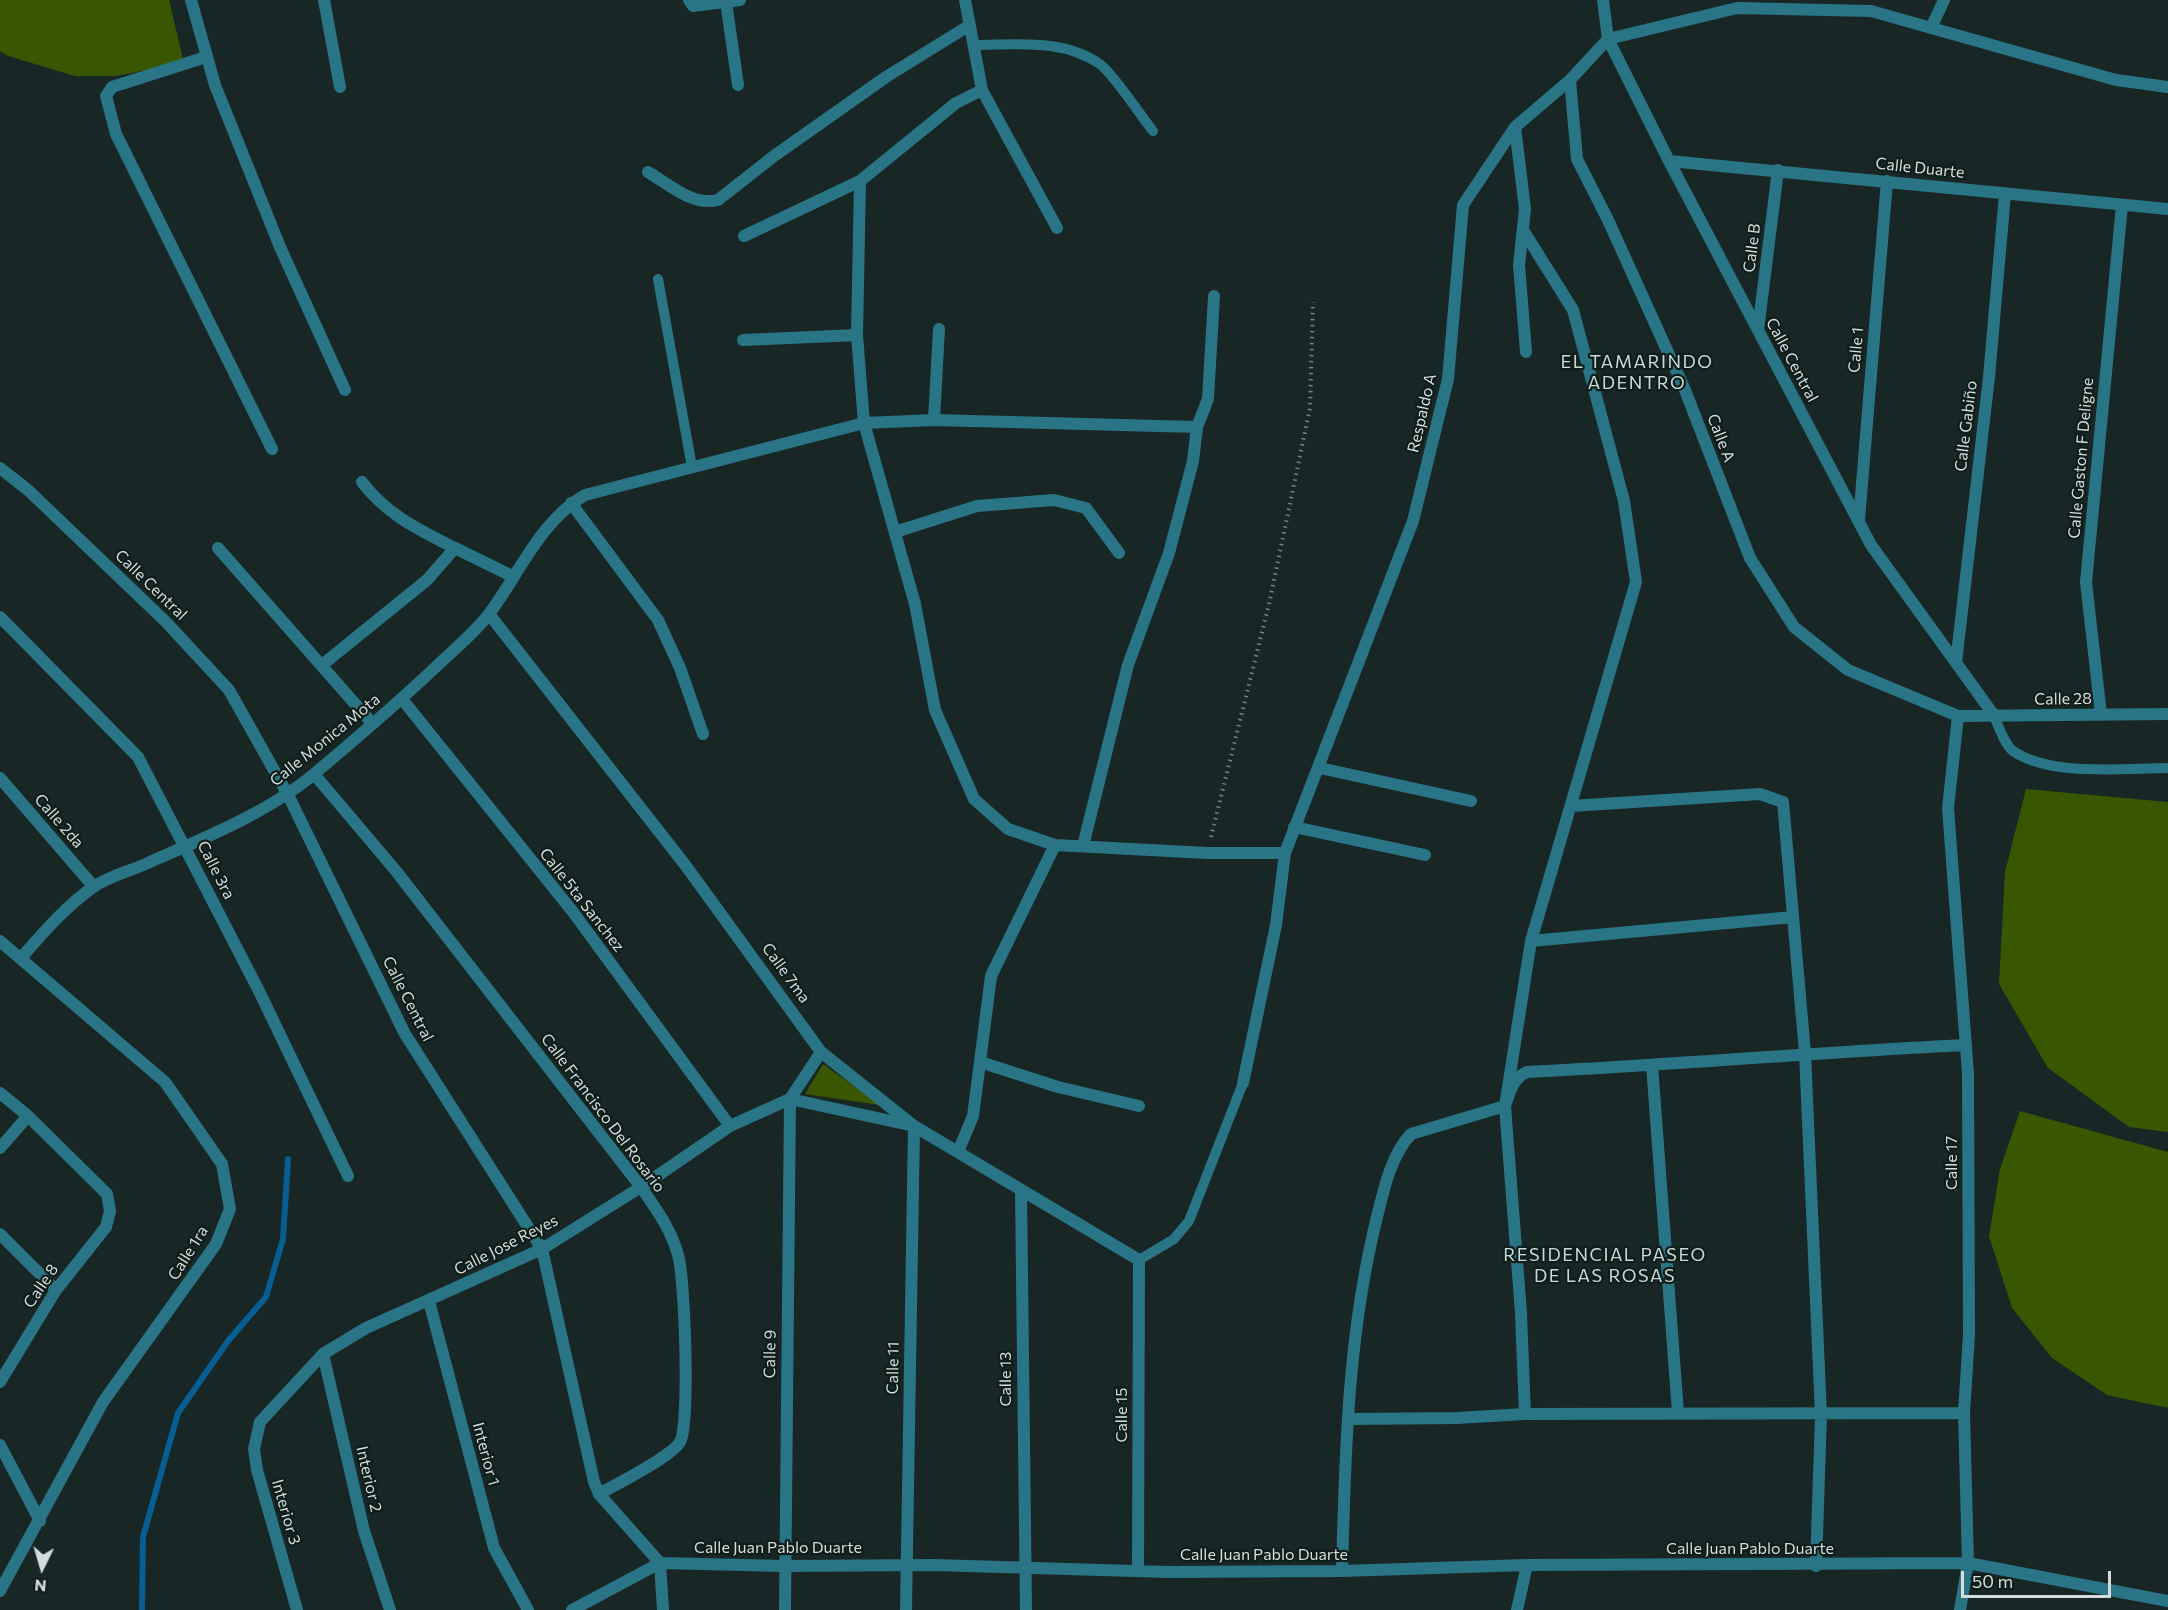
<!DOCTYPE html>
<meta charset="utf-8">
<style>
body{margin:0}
#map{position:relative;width:2168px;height:1610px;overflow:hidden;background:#182725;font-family:Commissioner,sans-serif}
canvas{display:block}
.north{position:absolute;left:12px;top:1538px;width:60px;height:60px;-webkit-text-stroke:4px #0f1d1b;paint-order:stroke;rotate:185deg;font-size:16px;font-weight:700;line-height:24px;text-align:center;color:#d4dddc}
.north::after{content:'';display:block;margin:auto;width:21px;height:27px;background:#d4dddc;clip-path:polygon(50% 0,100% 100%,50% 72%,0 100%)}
.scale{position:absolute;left:1961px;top:1571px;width:150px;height:27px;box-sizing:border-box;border:3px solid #d4dddc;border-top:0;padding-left:8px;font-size:18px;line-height:21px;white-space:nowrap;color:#d4dddc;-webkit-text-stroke:4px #0f1d1b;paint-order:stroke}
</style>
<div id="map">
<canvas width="2168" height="1610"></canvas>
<div class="north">N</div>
<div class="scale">50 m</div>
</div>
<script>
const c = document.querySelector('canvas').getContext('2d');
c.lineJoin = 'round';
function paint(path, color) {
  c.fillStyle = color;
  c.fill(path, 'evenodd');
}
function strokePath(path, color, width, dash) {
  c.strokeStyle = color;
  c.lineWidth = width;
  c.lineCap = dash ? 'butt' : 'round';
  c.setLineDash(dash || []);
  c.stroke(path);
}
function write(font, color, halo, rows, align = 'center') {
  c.font = font + ' Commissioner,sans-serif';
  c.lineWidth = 4.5;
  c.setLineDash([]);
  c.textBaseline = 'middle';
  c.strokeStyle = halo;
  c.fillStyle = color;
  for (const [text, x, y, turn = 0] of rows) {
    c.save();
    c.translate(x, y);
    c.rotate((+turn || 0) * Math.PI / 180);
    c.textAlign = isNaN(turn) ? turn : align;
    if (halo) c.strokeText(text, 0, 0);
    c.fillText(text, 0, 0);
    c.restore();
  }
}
paint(new Path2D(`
 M0 0H169L184 63 116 76H75L8 56 0 51Z
 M2026 789 2168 802V1132L2129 1127 2048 1068 1999 984 2005 872Z
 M823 1064 880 1105 805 1094Z
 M2020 1111 2168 1152V1408L2107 1395 2052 1358 2012 1308 1989 1236 2000 1169Z`), '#395601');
strokePath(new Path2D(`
 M142 1610 143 1537 178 1413 228 1341 266 1297 283 1239 288 1159`), '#085e92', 6);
strokePath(new Path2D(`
 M1211 837 1269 604 1310 408 1313 302`), '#778381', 4, [1.5, 4.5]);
strokePath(new Path2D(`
 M974 45C1016 45 1064 38 1101 65 1114 75 1141 116 1153 131
 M658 279 692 467
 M1993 714C1998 724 2004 744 2013 751 2051 777 2123 768 2168 768
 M1139 1260 1174 1239 1189 1221 1243 1083`), '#297585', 10);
strokePath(new Path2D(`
 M191 0 215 85 280 247 345 390
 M324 0 340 87
 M689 0 693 6 740 0
 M965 0 982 90 956 103 860 181 857 335 864 423 915 604 935 710 974 799 1008 829 1055 845 1207 853H1285
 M1603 0 1608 39 1669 161 1871 545 1993 714
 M726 2 738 85
 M1931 28 1944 0
 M206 57 112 87 106 96 116 134 272 449
 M1570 80 1577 159 1608 220 1685 390 1750 558 1794 627 1848 670 1958 716 2168 714
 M982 90 1057 228
 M1515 127 1525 209 1519 265 1526 352
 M1669 161 2168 209
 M648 172C670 185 692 206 718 200L774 156 886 77 970 25
 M1523 230 1573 310 1624 501 1636 582 1531 941 1505 1106 1521 1313 1525 1414
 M744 236 860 181
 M1758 330 1778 170
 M743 340 857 335
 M934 420 1197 427 1208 399 1214 296
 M0 468 28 490 166 622 229 690 288 795 405 1034 542 1249 594 1482 599 1494 660 1563 663 1610
 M362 482C387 515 419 530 455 548
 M571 503 658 620 680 668 703 734
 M1859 520 1887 181
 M895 532 977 506 1054 500 1086 508 1119 553
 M218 548 372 723
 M489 614 686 866 821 1052 914 1126 1139 1260 1138 1570
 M0 617 138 757 259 991 348 1176
 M1956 663 1989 377 2005 194
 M322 665 427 580 455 548 512 576
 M402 699 573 912 730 1126
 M2101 715 2086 582 2122 205
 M1958 716 1948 808 1968 1074 1969 1335 1964 1413 1968 1563 1960 1610
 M1320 768 1471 801
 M314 774 396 871 641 1187C656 1209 671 1229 678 1255 685 1277 690 1426 680 1442 671 1457 617 1484 599 1494
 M0 778 94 887
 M1571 806 1760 794 1783 802 1805 1053 1821 1415 1816 1566
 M1294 827 1425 855
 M1083 846 1128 665 1169 553 1193 461 1197 427
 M0 941 165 1082 222 1164 230 1209 216 1244 103 1402 0 1591
 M1531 941 1793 917
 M21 958C43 933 65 907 92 888 108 876 132 871 150 862 204 838 269 812 314 774 357 738 400 701 440 663 457 647 475 632 489 614 519 574 540 521 585 495L864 423 934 420 939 329
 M980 1062 991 976 1055 845
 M1652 1065 1678 1413
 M1243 1083 1276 925 1285 853 1413 521 1448 379 1463 205 1515 127 1570 80 1608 39 1737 8 1871 11 2116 80 2168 87
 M0 1093 28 1116 107 1194 110 1211 106 1227 56 1290 0 1382
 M0 1148 28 1116
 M958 1152 973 1116 980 1062 1058 1087 1139 1106
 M1021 1190 1026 1610
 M0 1234 56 1290
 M429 1301 494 1548 528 1610
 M323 1354 364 1531 390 1610
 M1348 1419 1457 1418 1525 1414 1964 1413
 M0 1445 40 1521
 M1342 1571C1345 1452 1348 1333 1377 1217 1384 1189 1391 1155 1411 1134L1505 1106C1510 1092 1513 1078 1527 1072 1673 1065 1819 1052 1966 1045
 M297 1610 257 1470 254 1449 260 1422 323 1354 366 1328 542 1249 641 1187 730 1126 790 1099 821 1052
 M572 1610 660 1563 784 1566 934 1565 1169 1572 1342 1571 1527 1565 1968 1563 2168 1601
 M785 1610 790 1099 914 1126 906 1610
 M1517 1610 1527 1565`), '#297585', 12);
write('16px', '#d4dddc', '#0f1d1b', [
 ["Calle Duarte",1920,168,6],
 ["Calle B",1752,248,-83],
 ["Calle 1",1856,350,-85],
 ["Calle Central",1792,360,62],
 ["Respaldo A",1422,413,-77],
 ["Calle Gabiño",1966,426,-83],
 ["Calle A",1721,438,69],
 ["Calle Gaston F Deligne",2081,458,-85],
 ["Calle Central",151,585,44],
 ["Calle 28",2063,699,-1],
 ["Calle Monica Mota",325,740,-39],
 ["Calle 2da",59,821,49],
 ["Calle 3ra",216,870,63],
 ["Calle 5ta Sanchez",582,900,52],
 ["Calle 7ma",786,973,54],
 ["Calle Central",408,999,63],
 ["Calle Francisco Del Rosario",603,1113,53],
 ["Calle 17",1952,1163,-90],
 ["Calle Jose Reyes",506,1245,-27],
 ["Calle 1ra",188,1253,-58],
 ["Calle 8",41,1286,-56],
 ["Calle 9",770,1354,-89],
 ["Calle 11",893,1368,-89],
 ["Calle 13",1006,1379,-90],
 ["Calle 15",1122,1415,-90],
 ["Interior 1",486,1454,75],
 ["Interior 2",369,1479,77],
 ["Interior 3",286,1512,74],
 ["Calle Juan Pablo Duarte",778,1548],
 ["Calle Juan Pablo Duarte",1750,1549],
 ["Calle Juan Pablo Duarte",1264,1555]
]);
c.letterSpacing = '1.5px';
write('18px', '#c7dad7', '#0f1d1b', [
 ["EL TAMARINDO",1637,362],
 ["ADENTRO",1637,383],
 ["RESIDENCIAL PASEO",1605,1255],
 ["DE LAS ROSAS",1605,1276]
]);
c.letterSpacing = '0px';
</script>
